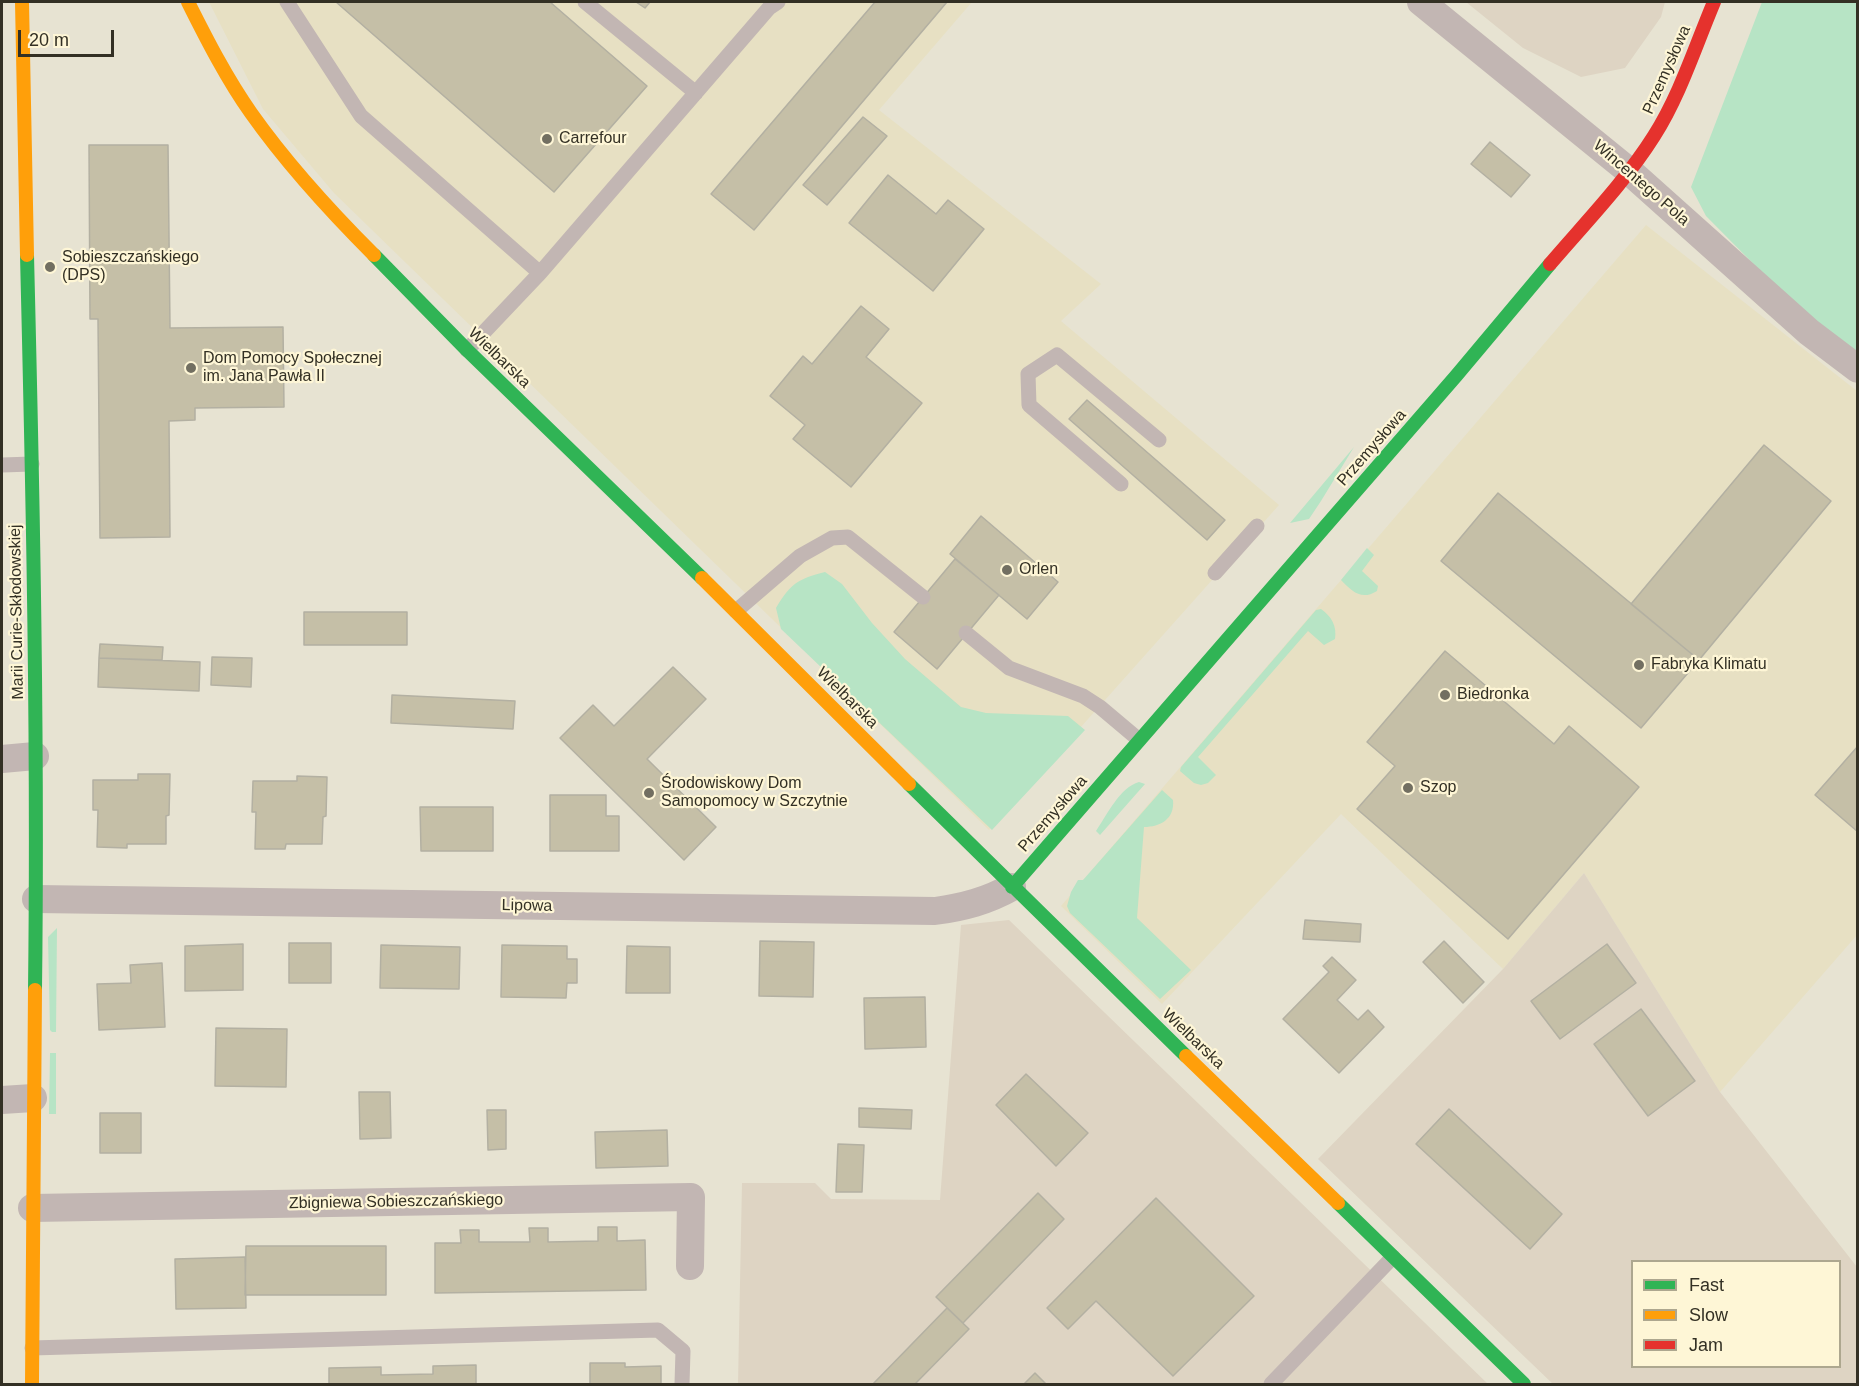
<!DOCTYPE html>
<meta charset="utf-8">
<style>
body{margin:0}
#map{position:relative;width:1859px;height:1386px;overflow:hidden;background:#e7e3d2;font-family:Helvetica,sans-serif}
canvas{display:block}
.frame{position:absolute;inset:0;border:3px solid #333024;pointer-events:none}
.legend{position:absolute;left:1631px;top:1260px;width:210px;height:108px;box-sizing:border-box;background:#fef6d6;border:2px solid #ada78f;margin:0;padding:8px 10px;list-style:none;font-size:18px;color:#333024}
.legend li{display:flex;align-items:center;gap:12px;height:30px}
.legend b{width:30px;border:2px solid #ada78f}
.scale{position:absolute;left:18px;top:30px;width:96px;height:27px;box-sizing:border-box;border:3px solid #333024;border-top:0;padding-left:8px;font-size:18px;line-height:21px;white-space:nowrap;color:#333024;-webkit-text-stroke:4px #fef6d6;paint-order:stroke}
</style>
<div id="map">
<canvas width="1859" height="1386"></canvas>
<div class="frame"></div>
<ul class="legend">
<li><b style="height:8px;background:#30b455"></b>Fast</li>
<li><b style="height:8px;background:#ff9f0a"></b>Slow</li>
<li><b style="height:8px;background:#e5322d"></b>Jam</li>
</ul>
<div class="scale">20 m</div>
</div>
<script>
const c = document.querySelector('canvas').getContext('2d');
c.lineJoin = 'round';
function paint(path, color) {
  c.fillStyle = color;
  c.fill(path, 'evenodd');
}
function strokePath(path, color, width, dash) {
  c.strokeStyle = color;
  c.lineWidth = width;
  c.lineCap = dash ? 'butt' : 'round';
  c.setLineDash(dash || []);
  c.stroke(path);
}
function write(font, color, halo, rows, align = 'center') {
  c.font = font + ' Helvetica,sans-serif';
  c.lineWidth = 4.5;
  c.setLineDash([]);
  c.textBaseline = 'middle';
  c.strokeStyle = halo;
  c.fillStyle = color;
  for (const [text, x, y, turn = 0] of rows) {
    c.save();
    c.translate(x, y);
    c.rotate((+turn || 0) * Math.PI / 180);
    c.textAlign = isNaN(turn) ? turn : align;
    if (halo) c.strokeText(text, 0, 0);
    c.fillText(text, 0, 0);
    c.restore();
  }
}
paint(new Path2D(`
 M209 2H972L879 110 1101 284 1061 321 1279 505 989 830 334 193 263 109Z
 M1646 225 1857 391V935L1720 1092 1584 873 1503 969 1341 814 1162 1004 1061 906Z`), '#e7e0c3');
paint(new Path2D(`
 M1466 2H1665L1661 17 1625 68 1581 77 1523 48Z
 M1584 873 1720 1092 1857 1267V1384H1553L1318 1159 1503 969ZM1632 1262H1840V1366H1632Z
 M1009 920 1488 1384H738L742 1183H815L831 1199 940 1200 961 925Z`), '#ded4c3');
paint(new Path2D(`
 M1762 2H1857V362L1819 330 1706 216 1691 187Z
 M1354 447 1321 501 1309 519 1290 523Z
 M1367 548 1374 555 1362 571 1378 586 1377 591C1361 601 1352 591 1341 580Z
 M825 572 842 584 872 623 905 659 961 707 986 713 1068 716 1085 730 992 830 781 629 776 608C791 583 798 579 825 572Z
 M1321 609C1332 617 1337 626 1335 639L1324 645 1308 631 1198 757 1216 775 1208 783 1201 785 1194 783 1180 771 1181 767 1316 610Z
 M1139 782 1145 784 1100 835 1096 831C1107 815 1120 787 1139 782Z
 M1162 790 1173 800C1175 819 1160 827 1144 827L1137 918 1191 970 1160 999 1070 913 1067 906 1071 892 1078 880H1083Z
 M57 928 56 1032H52L50 1030 48 937Z
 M50 1053H56V1114H49Z`), '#b7e4c5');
const building = new Path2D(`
 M336 2H550L647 86 554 192Z
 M636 2H650L645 8Z
 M875 2H947L754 230 711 194Z
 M863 117 887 136 827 205 803 185Z
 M1490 142 1530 175 1511 197 1471 164Z
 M89 145H168L170 328 283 327 284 407 195 408V420L169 421 170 537 100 538 98 319H90Z
 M888 175 936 214 948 200 984 229 933 291 849 223Z
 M861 306 889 329 866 357 922 403 851 487 793 439 805 425 770 396 803 356 812 364Z
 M1087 400 1225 520 1207 540 1069 419Z
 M1764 445 1831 501 1699 660 1631 604Z
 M1498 493 1699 660 1641 728 1441 561Z
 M981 516 1058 582 1027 619 950 554Z
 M955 559 999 595 937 669 894 632Z
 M304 612H407V645H304Z
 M100 644 163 647 162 660 99 658Z
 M1445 651 1554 744 1569 726 1639 787 1508 939 1357 809 1395 766 1367 742Z
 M212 657 252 658 251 687 211 685Z
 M99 658 200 662 199 691 98 687Z
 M673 667 706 699 647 759 716 827 684 860 560 738 593 705 614 726Z
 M392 695 515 701 513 729 391 723Z
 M1858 746V832L1815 795Z
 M138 774H170L169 815 166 816V844H127V848L97 847 98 810H93V780H138Z
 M297 776 327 777 326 816 323 817 322 844H286L285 849H255L256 812H252L253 781H297Z
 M550 795H606V816H619V851H550Z
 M420 807H493V851H421Z
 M1305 920 1361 924 1360 942 1303 939Z
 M760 941 814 942 813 997 759 996Z
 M1444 941 1484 982 1463 1003 1423 962Z
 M289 943H331V983H289Z
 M243 944V990L185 991V946Z
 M1607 944 1636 983 1560 1039 1531 1001Z
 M381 945 460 947 459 989 380 988Z
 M502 945 567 946V959H577V983H567L566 998 501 997Z
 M627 946 670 947V993H626Z
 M1332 957 1356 980 1337 1000 1358 1020 1368 1010 1384 1027 1339 1073 1283 1019 1329 972 1323 966Z
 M162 963 165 1027 99 1030 97 984 131 983 130 965Z
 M925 997 926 1047 865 1049 864 998Z
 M1641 1009 1695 1081 1648 1116 1594 1044Z
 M216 1028 287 1029 286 1087 215 1086Z
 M1026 1074 1088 1133 1056 1166 996 1105Z
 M359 1092H390L391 1138 360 1139Z
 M859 1108 912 1110 911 1129 859 1127Z
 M1449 1109 1562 1214 1530 1249 1416 1144Z
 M487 1110H506V1149L488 1150Z
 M100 1113H141V1153H100Z
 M667 1130 668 1166 596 1168 595 1132Z
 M838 1144 864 1145 862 1192H836Z
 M1038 1193 1064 1219 963 1323 936 1297Z
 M1156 1198 1254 1296 1173 1376 1096 1301 1068 1329 1047 1308Z
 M598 1227H617V1241L645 1240 646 1290 435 1293V1243H461L460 1230H479V1242H530L529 1228H548V1242L598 1241Z
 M246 1246H386V1295H245Z
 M245 1257 246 1308 176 1309 175 1259Z
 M947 1308 969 1329 915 1384H873Z
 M590 1363H625V1367L661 1366V1384H590Z
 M476 1365V1384H329V1368L381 1367V1375L433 1374V1366Z
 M1035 1373 1046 1384H1024Z`);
paint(building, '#c5bfa7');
strokePath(building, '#b3b0a2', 1.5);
strokePath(new Path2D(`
 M287 2 361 116 540 273 467 350
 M585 2 696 93
 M540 273 769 8 778 2
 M2 465 32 464
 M1121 484 1029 405 1028 374 1057 355 1159 440
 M1215 573 1257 526
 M736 611 800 556 832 538 848 537 923 597
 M966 633 1009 668 1083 696 1100 707 1138 739
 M32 1348 658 1330 683 1351 682 1384
 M1271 1384 1393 1257`), '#c2b6b3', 15);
strokePath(new Path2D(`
 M1421 2 1629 171 1809 332 1858 369
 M2 759 35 756
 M36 899 935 911C964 907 987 901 1012 887
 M2 1100 33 1098
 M32 1208 691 1197 690 1266`), '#c2b6b3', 28);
strokePath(new Path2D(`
 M27 255C33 500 38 745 35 990
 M374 255 467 350 702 578
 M909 784 1186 1056
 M1012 887 1456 376 1550 264
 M1338 1203 1524 1384`), '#30b455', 14);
strokePath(new Path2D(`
 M22 2 27 255
 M188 2C207 40 227 79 251 113 287 164 330 211 374 255
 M702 578 909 784
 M1186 1056 1338 1203
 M32 1384 35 990`), '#ff9f0a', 14);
strokePath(new Path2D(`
 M1550 264C1585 223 1625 182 1654 136 1680 95 1695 47 1714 2`), '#e5322d', 14);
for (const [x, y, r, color] of [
 [547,139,6,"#726f61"],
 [50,267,6,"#726f61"],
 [191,368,6,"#726f61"],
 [1007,570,6,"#726f61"],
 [1639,665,6,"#726f61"],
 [1445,695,6,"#726f61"],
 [1408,788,6,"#726f61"],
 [649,793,6,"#726f61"]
]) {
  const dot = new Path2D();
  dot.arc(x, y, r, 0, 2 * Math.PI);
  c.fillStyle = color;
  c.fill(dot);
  strokePath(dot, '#fef6d6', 2);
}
write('16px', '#333024', '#fef6d6', [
 ["Przemysłowa",1667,70,-66],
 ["Wincentego Pola",1641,183,41],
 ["Wielbarska",499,358,44],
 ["Przemysłowa",1372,448,-49],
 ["Marii Curie-Skłodowskiej",17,612,-91],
 ["Wielbarska",847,698,45],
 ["Przemysłowa",1053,814,-49],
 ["Lipowa",527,906,1],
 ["Wielbarska",1193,1039,44],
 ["Zbigniewa Sobieszczańskiego",396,1202,-1]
]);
write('16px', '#333024', '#fef6d6', [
 ["Carrefour",559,139],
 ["Sobieszczańskiego",62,258],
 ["(DPS)",62,276],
 ["Dom Pomocy Społecznej",203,359],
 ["im. Jana Pawła II",203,377],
 ["Orlen",1019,570],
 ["Fabryka Klimatu",1651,665],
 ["Biedronka",1457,695],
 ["Środowiskowy Dom",661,784],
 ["Samopomocy w Szczytnie",661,802],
 ["Szop",1420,788]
], 'left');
</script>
